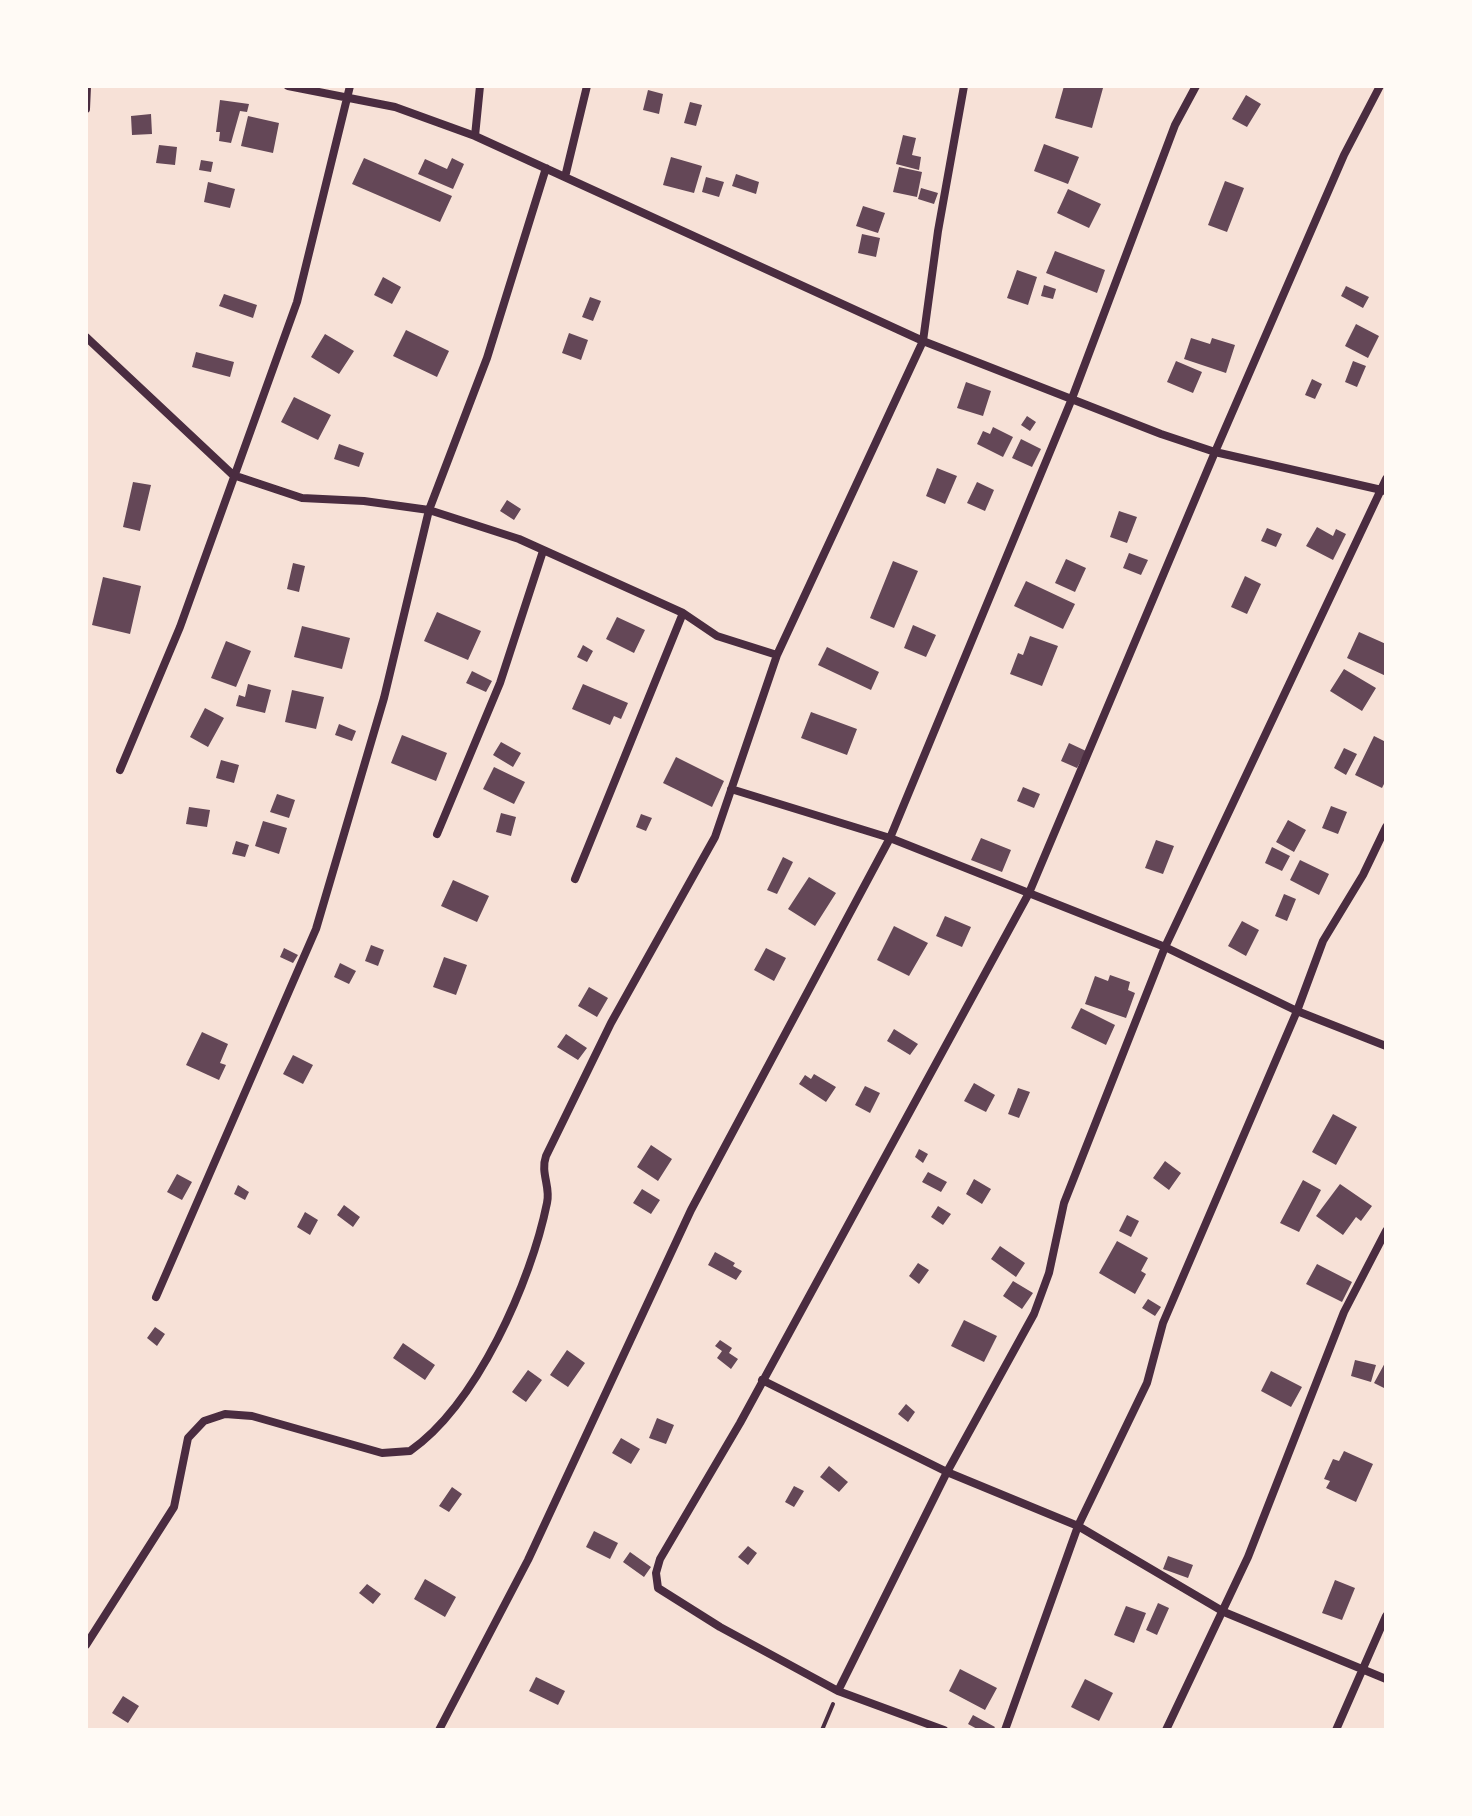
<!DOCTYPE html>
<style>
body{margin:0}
#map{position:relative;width:1472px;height:1816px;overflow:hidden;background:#f7e1d7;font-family:"Sofia Sans Condensed",sans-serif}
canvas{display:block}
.frame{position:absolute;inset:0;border:88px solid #fffaf5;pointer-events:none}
</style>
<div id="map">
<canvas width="1472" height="1816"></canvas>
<div class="frame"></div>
</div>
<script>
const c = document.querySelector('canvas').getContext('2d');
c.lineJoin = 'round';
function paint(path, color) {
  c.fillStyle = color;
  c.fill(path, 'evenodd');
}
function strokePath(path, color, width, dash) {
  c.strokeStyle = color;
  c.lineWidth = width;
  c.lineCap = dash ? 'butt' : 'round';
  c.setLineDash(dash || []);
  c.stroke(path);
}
paint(new Path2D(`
 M1064 86 1103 88 1092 128 1055 118Z
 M648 90 663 94 659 114 643 110Z
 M1246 95 1261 104 1247 127 1232 119Z
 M220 100 249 104 247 112 240 111 231 143 219 141 220 132H216Z
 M690 102 702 105 696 126 684 123Z
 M151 114 152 134 132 135 131 116Z
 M248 116 279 123 273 153 241 146Z
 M903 135 916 138 912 155 921 157 919 170 896 164Z
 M1044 144 1079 157 1068 184 1034 171Z
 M159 145 177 147 175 165 156 163Z
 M671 157 702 166 694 193 663 185Z
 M364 158 452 196 440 222 352 184Z
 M452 158 464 164 453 189 418 174 425 159 447 169Z
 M201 160 213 162 211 172 199 170Z
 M899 167 922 172 917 197 893 192Z
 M736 174 759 182 756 194 732 186Z
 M706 177 724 182 719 197 702 192Z
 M1225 181 1244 188 1227 232 1208 225Z
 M208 182 235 189 230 208 204 202Z
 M921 188 938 193 934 204 918 199Z
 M1068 189 1101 204 1089 228 1057 213Z
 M863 206 885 213 878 233 856 226Z
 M862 234 880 238 876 257 858 253Z
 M1055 251 1105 270 1097 293 1046 273Z
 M1017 270 1037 277 1028 305 1007 298Z
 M383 277 401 287 392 304 374 295Z
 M1044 285 1056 289 1053 299 1041 296Z
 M1346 286 1369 297 1363 308 1341 296Z
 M224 294 257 305 253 318 219 306Z
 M590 297 601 301 593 321 582 317Z
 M1356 324 1379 336 1368 358 1345 346Z
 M406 330 449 351 437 377 393 356Z
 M569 333 588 340 581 360 562 353Z
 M325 334 354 351 339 374 311 357Z
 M1191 338 1210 344 1212 338 1235 345 1226 373 1184 359Z
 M196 352 234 362 230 377 192 367Z
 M1176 361 1202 372 1193 393 1167 382Z
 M1353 361 1366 366 1357 387 1345 382Z
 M1312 379 1322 384 1315 399 1305 395Z
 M966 382 991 391 983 416 957 408Z
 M294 397 331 415 318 440 281 422Z
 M1027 416 1036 422 1030 431 1021 425Z
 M993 427 1013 437 1003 457 977 444 983 431 990 434Z
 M1021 439 1041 449 1032 467 1012 458Z
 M339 444 364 453 359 467 334 459Z
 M937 468 957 476 945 504 926 496Z
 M133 482 151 485 140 531 123 527Z
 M977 482 994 490 985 511 967 503Z
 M507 500 521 509 514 520 500 511Z
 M1119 511 1137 517 1127 543 1110 537Z
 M1317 527 1333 536 1336 529 1346 534 1333 560 1306 546Z
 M1267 528 1282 534 1276 547 1261 541Z
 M1129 553 1148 560 1141 575 1123 568Z
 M1066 559 1086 568 1075 592 1055 583Z
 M893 561 918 571 894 628 870 618Z
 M293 563 305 566 299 592 287 589Z
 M1245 576 1261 584 1247 614 1231 607Z
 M103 577 141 586 130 634 92 625Z
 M1026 581 1075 604 1063 629 1014 606Z
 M437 612 481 631 468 660 424 641Z
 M617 617 645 630 634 653 606 639Z
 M913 625 936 635 926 657 904 648Z
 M302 626 350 638 342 669 294 657Z
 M1359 632 1386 644V676L1347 658Z
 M1030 636 1058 646 1042 686 1010 674 1018 653 1023 655Z
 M226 641 251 651 236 687 211 678Z
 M583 645 593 651 587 662 577 657Z
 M827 647 879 672 871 690 818 665Z
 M1344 669 1376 688 1362 711 1330 691Z
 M472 671 492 681 486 692 466 683Z
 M248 684 271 690 265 713 236 706 239 695 245 697Z
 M583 684 628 703 621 719 614 716 610 725 572 709Z
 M292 690 324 697 316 729 285 722Z
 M205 708 224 718 208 747 190 737Z
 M811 712 857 729 847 755 801 738Z
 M339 724 356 731 352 741 335 735Z
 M402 735 447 753 436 781 391 763Z
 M1374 736 1386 742V780L1382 788 1355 775Z
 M501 742 521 753 513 767 493 755Z
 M1069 743 1086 751 1077 768 1061 761Z
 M1344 748 1357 754 1346 775 1334 768Z
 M676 757 724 781 712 807 663 783Z
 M221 760 239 765 234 783 216 778Z
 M494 767 525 782 514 804 483 789Z
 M1023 787 1040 794 1034 808 1017 801Z
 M277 794 295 800 289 818 270 812Z
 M1331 806 1347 812 1338 834 1322 828Z
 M189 807 210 810 207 827 186 824Z
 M501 813 516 817 511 836 496 832Z
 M641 814 652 818 646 831 636 827Z
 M1288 820 1306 830 1294 852 1276 842Z
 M263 821 287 828 279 854 255 846Z
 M981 838 1011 850 1002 872 971 860Z
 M1156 840 1174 846 1163 874 1145 868Z
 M236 841 249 845 245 857 232 854Z
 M1272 847 1290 856 1282 871 1265 863Z
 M783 857 793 862 777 894 767 890Z
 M1300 860 1329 874 1319 895 1290 880Z
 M809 877 836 893 815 926 788 909Z
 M453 880 489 896 477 922 441 906Z
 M1284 894 1296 899 1287 921 1275 916Z
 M945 916 971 927 962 947 936 936Z
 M1242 921 1259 930 1246 956 1228 946Z
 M894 926 928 943 909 976 877 960Z
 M371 945 384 950 378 966 365 961Z
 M284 948 298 955 293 963 280 957Z
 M766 948 786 958 774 981 754 970Z
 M444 957 467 965 456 995 433 987Z
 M340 963 356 971 349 984 334 977Z
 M1110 975 1130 982 1128 990 1135 993 1126 1018 1085 1004 1095 976 1108 981Z
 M589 987 608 998 597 1017 578 1006Z
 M1081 1008 1115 1025 1106 1045 1071 1028Z
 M894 1029 918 1044 910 1055 887 1041Z
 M202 1032 228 1044 220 1063 226 1065 219 1080 186 1065Z
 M566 1034 587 1048 578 1060 557 1047Z
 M293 1055 313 1065 303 1084 283 1074Z
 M814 1074 836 1087 826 1102 799 1084 805 1075 811 1079Z
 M974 1083 995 1095 986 1112 964 1101Z
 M865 1086 880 1093 870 1113 855 1105Z
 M1018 1088 1030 1092 1019 1118 1008 1114Z
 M1333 1114 1357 1127 1336 1165 1312 1152Z
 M651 1145 672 1159 658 1181 637 1167Z
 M919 1149 928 1154 923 1163 915 1157Z
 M1165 1161 1181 1173 1169 1190 1153 1178Z
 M928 1172 947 1182 941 1192 922 1182Z
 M177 1174 192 1182 182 1200 167 1192Z
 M974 1179 991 1189 982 1204 966 1194Z
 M1303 1180 1321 1190 1299 1232 1280 1223Z
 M1340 1184 1372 1206 1361 1221 1356 1217 1343 1235 1316 1216Z
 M238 1185 249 1192 245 1200 234 1194Z
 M642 1189 660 1200 651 1214 633 1203Z
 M344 1205 360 1217 353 1227 337 1215Z
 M938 1206 951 1214 943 1225 931 1217Z
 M305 1212 318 1220 310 1235 297 1227Z
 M1127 1215 1139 1221 1131 1237 1119 1231Z
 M1117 1241 1148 1258 1141 1271 1146 1274 1135 1294 1099 1273Z
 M1000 1246 1025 1263 1016 1277 991 1259Z
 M715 1252 735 1263 733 1266 742 1271 736 1280 708 1265Z
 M918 1263 929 1270 919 1284 909 1276Z
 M1317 1264 1352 1282 1342 1302 1306 1284Z
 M1013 1281 1033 1293 1022 1309 1003 1296Z
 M1148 1299 1161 1307 1155 1316 1142 1308Z
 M964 1320 997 1336 984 1362 951 1346Z
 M155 1327 165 1334 157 1346 147 1338Z
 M720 1340 732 1348 729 1353 738 1359 731 1369 717 1358 722 1351 715 1346Z
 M403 1343 435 1365 425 1380 393 1358Z
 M567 1350 585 1363 568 1387 550 1375Z
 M1355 1360 1376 1365 1371 1382 1351 1376Z
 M1386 1361V1389L1374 1383Z
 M528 1370 542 1380 526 1402 512 1392Z
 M1271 1371 1302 1387 1291 1407 1261 1391Z
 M906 1404 915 1412 908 1422 898 1414Z
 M657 1418 674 1425 666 1444 649 1438Z
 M621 1438 640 1449 631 1464 612 1453Z
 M1344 1451 1373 1464 1356 1502 1326 1488 1330 1481 1324 1479 1333 1459 1339 1461Z
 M829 1466 848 1482 839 1492 820 1477Z
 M794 1486 804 1491 794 1507 785 1502Z
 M452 1487 462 1494 449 1512 439 1506Z
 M594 1531 618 1543 610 1559 586 1547Z
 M748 1546 757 1553 748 1565 738 1557Z
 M630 1552 651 1567 644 1577 623 1562Z
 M1168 1556 1193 1565 1188 1578 1163 1569Z
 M425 1579 456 1597 445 1617 414 1599Z
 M1335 1580 1355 1588 1342 1620 1322 1613Z
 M367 1584 381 1594 373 1604 359 1593Z
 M1158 1603 1169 1608 1157 1635 1146 1630Z
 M1126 1606 1146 1613 1134 1643 1114 1635Z
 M960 1669 997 1688 985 1710 949 1691Z
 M536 1677 565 1691 558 1705 529 1691Z
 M1085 1679 1113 1693 1099 1721 1071 1707Z
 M123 1696 139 1706 128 1723 112 1713Z
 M973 1715 995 1727 993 1730H979L968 1724Z`), '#644757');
strokePath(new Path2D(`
 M822 1730 833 1704`), '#4a2c40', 4);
strokePath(new Path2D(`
 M288 86 395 107 475 136 923 341 1161 434 1215 452 1386 491
 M86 109 87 86
 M475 136 480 86
 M565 177 587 86
 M86 337 233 475 302 498 364 501 429 510 519 539 683 613 717 636 777 655
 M120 770 180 627 297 302 350 86
 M731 789 890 838 1165 947 1297 1011 1386 1046
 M437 834 500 683 543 551
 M575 879 683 613
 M156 1297 316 929 384 698 429 510 487 358 546 168
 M762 1380 947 1472 1078 1526 1224 1612 1386 1679
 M86 1645 174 1507 188 1438 204 1421 225 1414 252 1416 382 1453 410 1451C477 1404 531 1282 547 1203 551 1187 540 1173 546 1156L611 1023 715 837 777 655 923 341 938 231 964 86
 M838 1691 947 1472 1034 1314 1049 1273 1064 1203 1165 947 1386 479
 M439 1730 528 1560 691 1210 890 838 1071 401 1175 125 1196 86
 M944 1730 838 1691 720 1627 658 1588 656 1573 660 1559 740 1423 1029 893 1215 452 1344 155 1380 86
 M1005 1730 1078 1526 1147 1383 1163 1323 1297 1011 1323 941 1363 875 1386 827
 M1166 1730 1248 1557 1344 1312 1386 1231
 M1336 1730 1386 1616`), '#4a2c40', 8);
</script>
